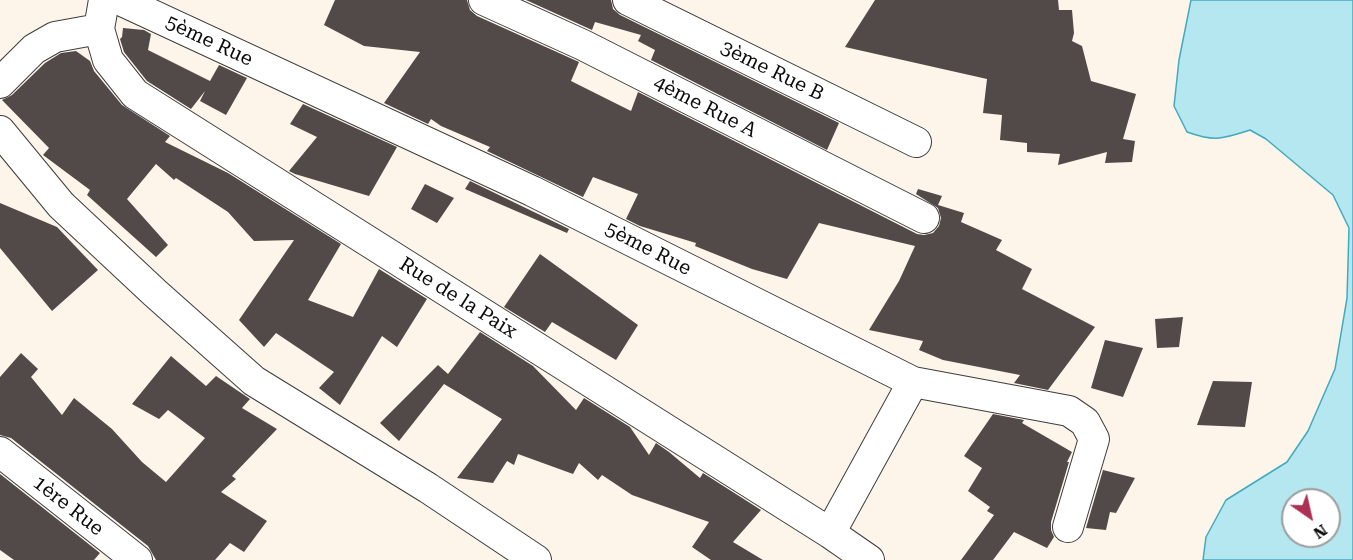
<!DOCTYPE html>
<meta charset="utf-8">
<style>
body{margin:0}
#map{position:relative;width:1353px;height:560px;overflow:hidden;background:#fdf5ea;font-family:"Roboto Serif",serif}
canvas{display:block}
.north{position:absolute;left:1281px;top:488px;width:60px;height:60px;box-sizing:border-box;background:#fff;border:2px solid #9d9d9d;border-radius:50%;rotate:146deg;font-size:16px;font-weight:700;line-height:24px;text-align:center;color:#0b0b0b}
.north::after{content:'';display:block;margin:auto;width:21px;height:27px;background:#ac3254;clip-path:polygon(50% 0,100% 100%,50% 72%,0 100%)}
</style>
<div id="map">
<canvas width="1353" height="560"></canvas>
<div class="north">N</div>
</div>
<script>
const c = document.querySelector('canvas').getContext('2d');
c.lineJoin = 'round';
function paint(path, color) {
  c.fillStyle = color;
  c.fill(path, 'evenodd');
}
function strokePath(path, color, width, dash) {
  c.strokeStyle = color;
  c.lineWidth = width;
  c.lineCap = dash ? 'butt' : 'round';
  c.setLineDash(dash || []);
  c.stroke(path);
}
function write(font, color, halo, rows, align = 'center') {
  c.font = font + ' "Roboto Serif",serif';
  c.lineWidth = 6;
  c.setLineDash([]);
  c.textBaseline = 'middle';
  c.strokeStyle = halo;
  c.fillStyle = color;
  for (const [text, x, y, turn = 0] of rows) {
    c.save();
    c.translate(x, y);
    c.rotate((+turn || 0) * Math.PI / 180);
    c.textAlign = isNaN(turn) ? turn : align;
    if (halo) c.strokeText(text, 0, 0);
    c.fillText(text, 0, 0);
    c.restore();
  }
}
const water = new Path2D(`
 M1191 0H1353V560H1203L1206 537 1226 500 1287 462 1308 431 1335 369 1347 298 1349 228 1333 195 1266 139 1250 130C1222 139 1215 142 1187 132L1174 106 1179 60ZM1293 500H1329V536H1293Z`);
paint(water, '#b4e7ef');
strokePath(water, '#43aabe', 1.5);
paint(new Path2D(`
 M335 0H467L470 10 477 16 579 62 571 81 631 111 638 92 917 234 924 235 933 233 939 226 941 218 938 208 916 194 918 189 942 196 938 205 964 213 961 222 1002 240 996 250 1032 269 1022 289 1095 327 1048 390 1014 383 1020 375 943 360 919 350 923 341 869 330 899 281 915 246 819 223 787 279 752 269 695 246 696 243 640 226 626 219 638 194 593 177 583 197 487 151 490 147 441 126 431 119 428 124 384 103 420 52 364 46 324 25Z
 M526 0H611L613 9 620 15 839 123 827 150 651 60 655 50 638 41 641 35 595 22 592 30Z
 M875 0H1058L1059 10H1072L1074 33 1072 41 1082 46 1091 81 1136 94 1123 139 1135 141 1132 162 1105 163 1107 152 1058 165 1060 154 1027 152V143L1000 140 1002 115 983 113 987 79 845 47Z
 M123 28 144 30 151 34 148 50 210 81 219 65 247 78 226 115 200 101 205 91 191 109 147 81 124 52 120 39 122 37Z
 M76 51 90 61 94 71 122 105 170 136 165 142 228 173 341 244 308 300 353 317 379 269 427 299 397 347 382 336 340 405 319 388 334 372 276 333 264 347 239 320 294 240 254 241 228 212 176 178 174 180 156 164 127 199 168 245 156 257 87 195 90 190 43 155 49 148 2 100 12 95 45 63 61 53Z
 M303 104 397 147 369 196 295 174 289 171 317 137 290 124Z
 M470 181 569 229 567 233 465 189Z
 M425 184 454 198 437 223 411 209Z
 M0 203 57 227 98 270 52 311 0 248Z
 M540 254 638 325 616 360 552 322 545 332 504 307Z
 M1183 317 1179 347 1157 348 1155 319Z
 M480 332 533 366 576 410 584 398 630 427 649 455 656 443 669 452 700 478 703 473 761 510 733 542 763 560H711L692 547 709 522 632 495 602 475 598 480 579 463 573 474 518 454 514 465 507 461 493 483 457 478 502 419 444 384 399 441 380 423 438 365 448 374Z
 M1105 340 1143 348 1123 397 1091 388Z
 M21 353 38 369 31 377 62 415 74 398 112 429 142 462 166 482 205 438 168 410 159 419 132 404 171 356 206 386 216 376 250 399 242 408 277 429 232 476 236 479 221 492 267 521 244 552 230 543 215 560H156L148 546 11 438 0 435V377Z
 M1213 381 1252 382 1245 427 1197 425Z
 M993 414 1024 420 1022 423 1072 452 1067 462H1069L1051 522V530L1054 537 1047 548 1014 532 993 560H961L994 515 987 511 990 507 968 491 982 468 964 456Z
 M1103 470 1135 478 1116 513 1110 512 1106 530 1086 528Z
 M0 474 100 553 94 560H14L0 550Z`), '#524a48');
const minor = new Path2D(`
 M104 0 99 29 108 60 135 94 830 533 869 560
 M120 0 532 191 913 382 1069 411 1085 422 1094 439 1068 527
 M484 0 583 45 924 218
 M628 0 916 142
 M0 83 34 49 55 37 99 29
 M0 131 61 205 155 293 254 381 428 488 536 560
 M0 452 137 560
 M830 533 913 382`);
strokePath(minor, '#3e3e3e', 32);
strokePath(minor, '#fff', 30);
write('20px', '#0b0b0b', '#fff', [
 ["5ème Rue",209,41,25],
 ["3ème Rue B",772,71,26],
 ["4ème Rue A",705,107,27],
 ["5ème Rue",648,249,27],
 ["Rue de la Paix",458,298,32],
 ["1ère Rue",68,506,38]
]);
</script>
